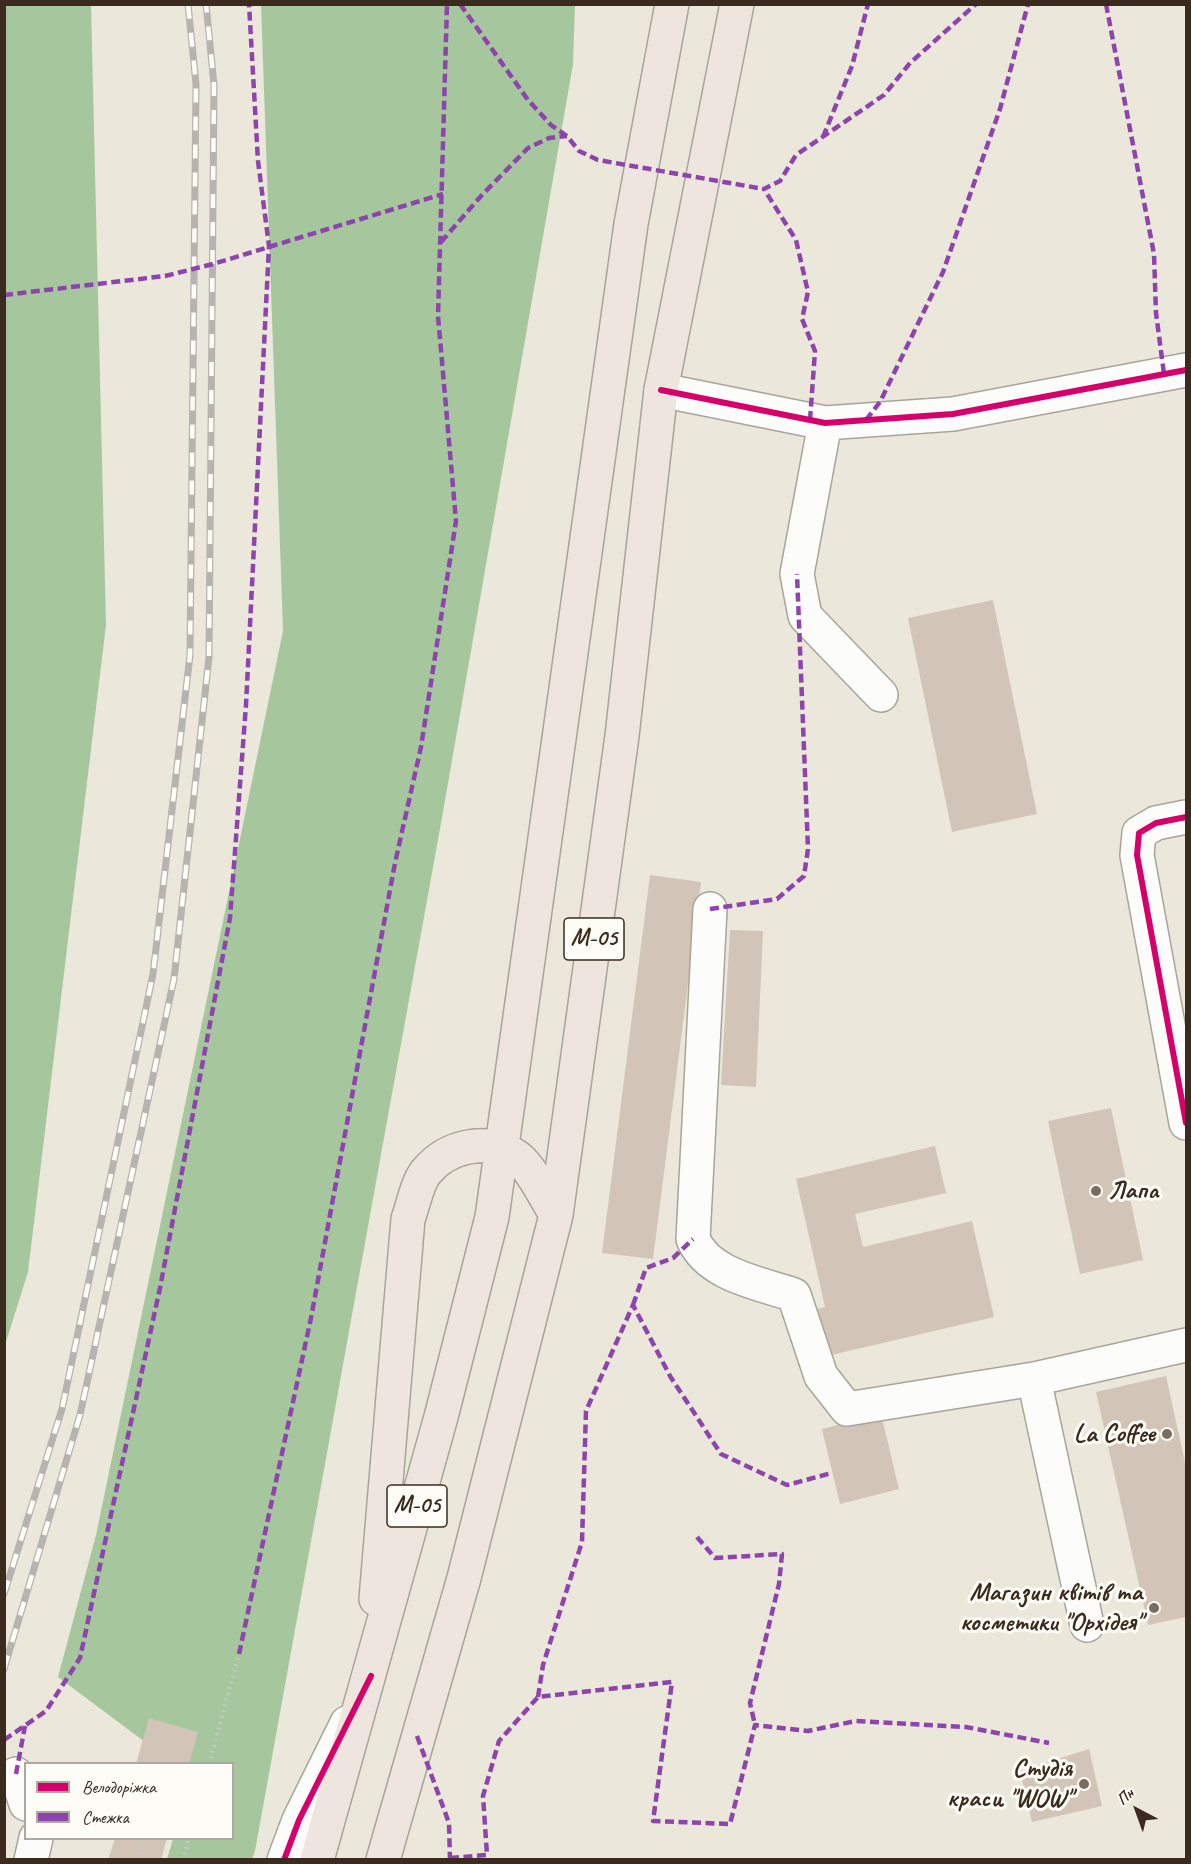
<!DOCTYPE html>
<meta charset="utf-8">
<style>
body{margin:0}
#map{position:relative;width:1191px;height:1864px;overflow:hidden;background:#ebe8db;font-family:Caveat,sans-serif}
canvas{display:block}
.frame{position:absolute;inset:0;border:6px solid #3b2a1e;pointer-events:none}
.legend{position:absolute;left:24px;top:1762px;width:210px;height:78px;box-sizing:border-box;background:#fdfcf7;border:2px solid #afa8a0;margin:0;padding:8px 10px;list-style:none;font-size:18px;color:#3b2a1e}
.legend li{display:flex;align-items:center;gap:12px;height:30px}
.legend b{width:30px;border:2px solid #afa8a0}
.north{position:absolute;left:1107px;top:1780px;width:60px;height:60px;-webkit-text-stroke:4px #fdfcf7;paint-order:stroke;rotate:319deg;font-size:16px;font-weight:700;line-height:24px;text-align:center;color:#3b2a1e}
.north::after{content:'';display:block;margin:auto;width:21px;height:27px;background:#3b2a1e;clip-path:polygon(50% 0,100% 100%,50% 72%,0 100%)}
</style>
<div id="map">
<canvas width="1191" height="1864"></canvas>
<div class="frame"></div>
<ul class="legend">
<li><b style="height:8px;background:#d6006c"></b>Велодоріжка</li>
<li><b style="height:8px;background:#8e44ad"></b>Стежка</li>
</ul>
<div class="north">Пн</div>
</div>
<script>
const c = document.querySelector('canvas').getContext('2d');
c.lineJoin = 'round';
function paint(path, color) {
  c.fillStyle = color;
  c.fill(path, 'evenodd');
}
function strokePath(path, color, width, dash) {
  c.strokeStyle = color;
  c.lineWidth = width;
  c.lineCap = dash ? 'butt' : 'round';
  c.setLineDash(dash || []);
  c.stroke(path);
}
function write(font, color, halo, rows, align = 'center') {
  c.font = font + ' Caveat,sans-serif';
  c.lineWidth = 6;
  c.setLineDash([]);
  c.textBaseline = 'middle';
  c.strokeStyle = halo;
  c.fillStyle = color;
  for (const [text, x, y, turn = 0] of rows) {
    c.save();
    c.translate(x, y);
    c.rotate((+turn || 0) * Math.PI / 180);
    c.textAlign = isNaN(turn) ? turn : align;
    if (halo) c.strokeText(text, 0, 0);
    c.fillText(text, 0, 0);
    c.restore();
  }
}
paint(new Path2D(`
 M5 4 91 5 106 625 28 1272 5 1345Z
 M261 5H575L573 64 443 812 255 1851 252 1859H167L173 1839 232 1838V1764L173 1763 58 1677 96 1535 283 631Z`), '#a6c79e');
paint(new Path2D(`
 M993 600 1037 814 952 832 908 618Z
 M650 875 701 882 653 1259 602 1253Z
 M730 930 763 931 756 1087 721 1085Z
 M1111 1108 1143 1260 1080 1274 1048 1121Z
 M935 1146 946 1193 855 1214 863 1247 972 1221 994 1317 827 1356 817 1309 825 1307 796 1179Z
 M1166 1376 1186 1467V1617L1148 1625 1096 1392Z
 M881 1414 899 1489 840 1504 822 1429Z
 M149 1718 198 1732 189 1764H136Z
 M1089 1749 1102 1806 1032 1822 1020 1771Z
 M115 1838H167L161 1860H108Z`), '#d2c4b7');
const minor = new Path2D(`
 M661 390 825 423 953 414 1186 370
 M825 423 797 574 805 616 881 695
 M1186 817 1156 823 1139 833 1137 855 1186 1123
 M710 909 693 1239C708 1275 759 1283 794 1295L821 1376 847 1409 1034 1379 1186 1345
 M1034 1379 1087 1625
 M16 1774 26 1804
 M31 1860 36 1838
 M284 1860 299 1820 347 1723`);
const highway = new Path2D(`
 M376 1599 408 1219C413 1206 417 1183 426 1172 448 1145 489 1137 517 1157 531 1167 547 1200 556 1215
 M317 1860 441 1417 492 1217 631 224 672 4
 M383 1860 464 1578 556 1215 622 736 661 390 737 4`);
strokePath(minor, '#a8a49b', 36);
strokePath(highway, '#a8a49b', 36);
strokePath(new Path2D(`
 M164 1764 165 1760
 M209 1764 239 1654
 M137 1860 143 1838
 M183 1860 189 1838`), '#cccac7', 4, [1.5, 4.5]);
strokePath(minor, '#fcfcfa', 33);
strokePath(highway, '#eee6de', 33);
const rail = new Path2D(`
 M4 1594 62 1409 153 974 190 655 196 84 188 4
 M4 1669 80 1415 174 979 209 657 214 85 206 4`);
strokePath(rail, '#b6b4b0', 7);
strokePath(rail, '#fdfcf7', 4.5, [14]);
strokePath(new Path2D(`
 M460 4 528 100 551 125 567 136 579 151 598 160 764 189
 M1106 4 1154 254 1156 313 1164 374
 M823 137 852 66 868 4
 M441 242 481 196 528 148 549 138 567 136
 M4 295 165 276 213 264 443 194
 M810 420 815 351 802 319 808 292 796 240 764 189 780 181 796 155 884 95 910 63 976 4
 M866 420 880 402 943 272 1000 109 1028 4
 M710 909 777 899 804 876 808 849 797 574
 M633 1305 646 1268 673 1258 693 1239
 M697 1537 715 1558 782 1554 779 1584 750 1703 755 1725
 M239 1654 311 1318 395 863 421 747 456 521 438 316 447 4
 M538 1697 543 1665 582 1542 586 1411 633 1305 670 1376 721 1454 787 1485 832 1473
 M417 1736 449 1823 450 1860
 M4 1740 46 1711 80 1658 160 1288 230 918 246 705 269 246 258 161 249 4
 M16 1774 25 1726
 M450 1858 487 1855 483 1796 499 1741 538 1697 672 1682 653 1821 730 1824 755 1725 808 1731 856 1721 966 1727 1049 1743`), '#8e44ad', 4.5, [9, 4.5]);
strokePath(new Path2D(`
 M661 390 825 423 953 414 1186 370
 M1186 817 1156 823 1139 833 1137 855 1186 1123
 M284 1860 299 1820 371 1676`), '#d6006c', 6);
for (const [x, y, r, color] of [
 [1096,1191,6,"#796c60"],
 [1167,1434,6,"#796c60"],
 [1154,1608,6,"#796c60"],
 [1084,1784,6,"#796c60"]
]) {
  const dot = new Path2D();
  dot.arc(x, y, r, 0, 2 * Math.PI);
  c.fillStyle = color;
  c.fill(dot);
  strokePath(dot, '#fdfcf7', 2);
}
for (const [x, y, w] of [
 [594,939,60],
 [417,1506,60]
]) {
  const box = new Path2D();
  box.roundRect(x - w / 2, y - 21, w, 42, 4.5);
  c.fillStyle = '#fdfcf7';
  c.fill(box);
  strokePath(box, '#3b2a1e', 1.5);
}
write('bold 24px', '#3b2a1e', null, [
 ["М-05",594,939],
 ["М-05",417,1506]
]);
write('bold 26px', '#3b2a1e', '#fdfcf7', [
 ["Лапа",1108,1191,"left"],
 ["La Coffee",1155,1434],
 ["Магазин квітів та",1142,1593],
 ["косметики \"Орхідея\"",1142,1623],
 ["Студія",1072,1769],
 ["краси \"WOW\"",1072,1799]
], 'right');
</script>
